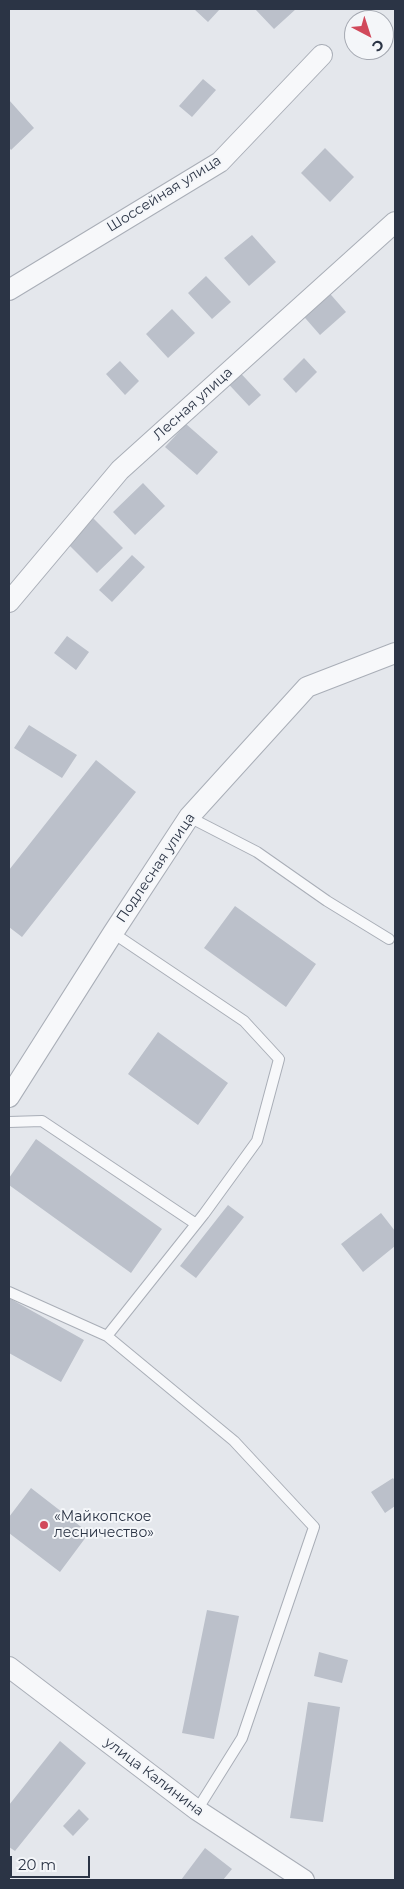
<!DOCTYPE html>
<meta charset="utf-8">
<style>
body{margin:0}
#map{position:relative;width:404px;height:1889px;overflow:hidden;background:#e4e7ec;font-family:Montserrat,sans-serif}
canvas{display:block}
.frame{position:absolute;inset:0;border:10px solid #2b3445;pointer-events:none}
.north{position:absolute;left:344px;top:10px;width:50px;height:50px;box-sizing:border-box;background:#f4f6f9;border:1px solid #a4a8b1;border-radius:50%;rotate:140deg;font-size:14px;font-weight:700;line-height:20px;text-align:center;color:#2b3445}
.north::after{content:'';display:block;margin:auto;width:18px;height:22px;background:#d1495b;clip-path:polygon(50% 0,100% 100%,50% 72%,0 100%)}
.scale{position:absolute;left:10px;top:1856px;width:80px;height:22px;box-sizing:border-box;border:2px solid #2b3445;border-top:0;padding-left:6px;font-size:15px;line-height:18px;white-space:nowrap;color:#2b3445;-webkit-text-stroke:4px #f4f6f9;paint-order:stroke}
</style>
<div id="map">
<canvas width="404" height="1889"></canvas>
<div class="frame"></div>
<div class="north">С</div>
<div class="scale">20 m</div>
</div>
<script>
const c = document.querySelector('canvas').getContext('2d');
c.lineJoin = 'round';
function paint(path, color) {
  c.fillStyle = color;
  c.fill(path, 'evenodd');
}
function strokePath(path, color, width, dash) {
  c.strokeStyle = color;
  c.lineWidth = width;
  c.lineCap = dash ? 'butt' : 'round';
  c.setLineDash(dash || []);
  c.stroke(path);
}
function write(font, color, halo, rows, align = 'center') {
  c.font = font + ' Montserrat,sans-serif';
  c.lineWidth = 4;
  c.setLineDash([]);
  c.textBaseline = 'middle';
  c.strokeStyle = halo;
  c.fillStyle = color;
  for (const [text, x, y, turn = 0] of rows) {
    c.save();
    c.translate(x, y);
    c.rotate((+turn || 0) * Math.PI / 180);
    c.textAlign = isNaN(turn) ? turn : align;
    if (halo) c.strokeText(text, 0, 0);
    c.fillText(text, 0, 0);
    c.restore();
  }
}
paint(new Path2D(`
 M194 9H220L208 22Z
 M255 9H296L274 29Z
 M203 79 216 90 192 117 179 106Z
 M9 100 34 128 11 150 9 147Z
 M325 148 354 177 330 202 301 173Z
 M252 235 276 262 249 286 224 258Z
 M206 276 231 302 212 319 188 293Z
 M325 288 346 312 320 335 299 311Z
 M172 309 195 333 168 358 146 334Z
 M304 358 317 372 296 393 283 379Z
 M120 361 139 381 125 395 106 374Z
 M233 365 261 395 249 406 221 376Z
 M186 424 218 452 197 475 165 447Z
 M143 483 165 506 135 535 113 512Z
 M93 518 123 548 97 573 68 544Z
 M132 555 145 567 112 602 99 590Z
 M67 636 89 652 76 670 54 653Z
 M29 725 77 755 62 778 14 748Z
 M96 760 136 792 22 937 9 927V870Z
 M235 906 316 964 286 1007 204 948Z
 M158 1032 228 1083 198 1125 128 1074Z
 M36 1139 162 1229 131 1273 9 1185V1178Z
 M228 1205 244 1217 196 1278 180 1266Z
 M381 1213 395 1231V1246L363 1272 341 1244Z
 M9 1298 84 1340 61 1382 9 1353Z
 M393 1478 395 1481V1506L385 1513 371 1492Z
 M31 1488 89 1533 60 1572 9 1533V1517Z
 M207 1610 239 1616 214 1739 182 1733Z
 M319 1652 348 1660 342 1683 314 1676Z
 M308 1702 340 1707 323 1822 290 1818Z
 M60 1741 86 1763 15 1851 9 1847V1805Z
 M79 1809 89 1819 73 1836 63 1826Z
 M205 1848 232 1869 223 1880H181Z`), '#bbc0ca');
const lane = new Path2D(`
 M189 817 257 852 327 901 389 939
 M9 1122 42 1121 196 1224
 M9 1292 107 1336 204 1214 257 1141 279 1059 244 1021 113 933
 M107 1336 234 1441 314 1527 242 1738 197 1810`);
const street = new Path2D(`
 M9 290 220 162 322 55
 M9 602 120 470 395 222
 M9 1097 113 933 189 817 307 687 395 653
 M9 1667 197 1810 304 1880`);
strokePath(lane, '#a9aeb7', 12);
strokePath(street, '#a9aeb7', 22);
strokePath(lane, '#f7f8fa', 10);
strokePath(street, '#f7f8fa', 20);
for (const [x, y, r, color] of [
 [44,1525,5,"#d1495b"]
]) {
  const dot = new Path2D();
  dot.arc(x, y, r, 0, 2 * Math.PI);
  c.fillStyle = color;
  c.fill(dot);
  strokePath(dot, '#f4f6f9', 2);
}
write('14px', '#2b3445', '#f4f6f9', [
 ["Шоссейная улица",164,194,-32],
 ["Лесная улица",193,404,-42],
 ["Подлесная улица",156,868,-56],
 ["улица Калинина",154,1777,37]
]);
write('14px', '#2b3445', '#f4f6f9', [
 ["«Майкопское",54,1517],
 ["лесничество»",54,1533]
], 'left');
</script>
